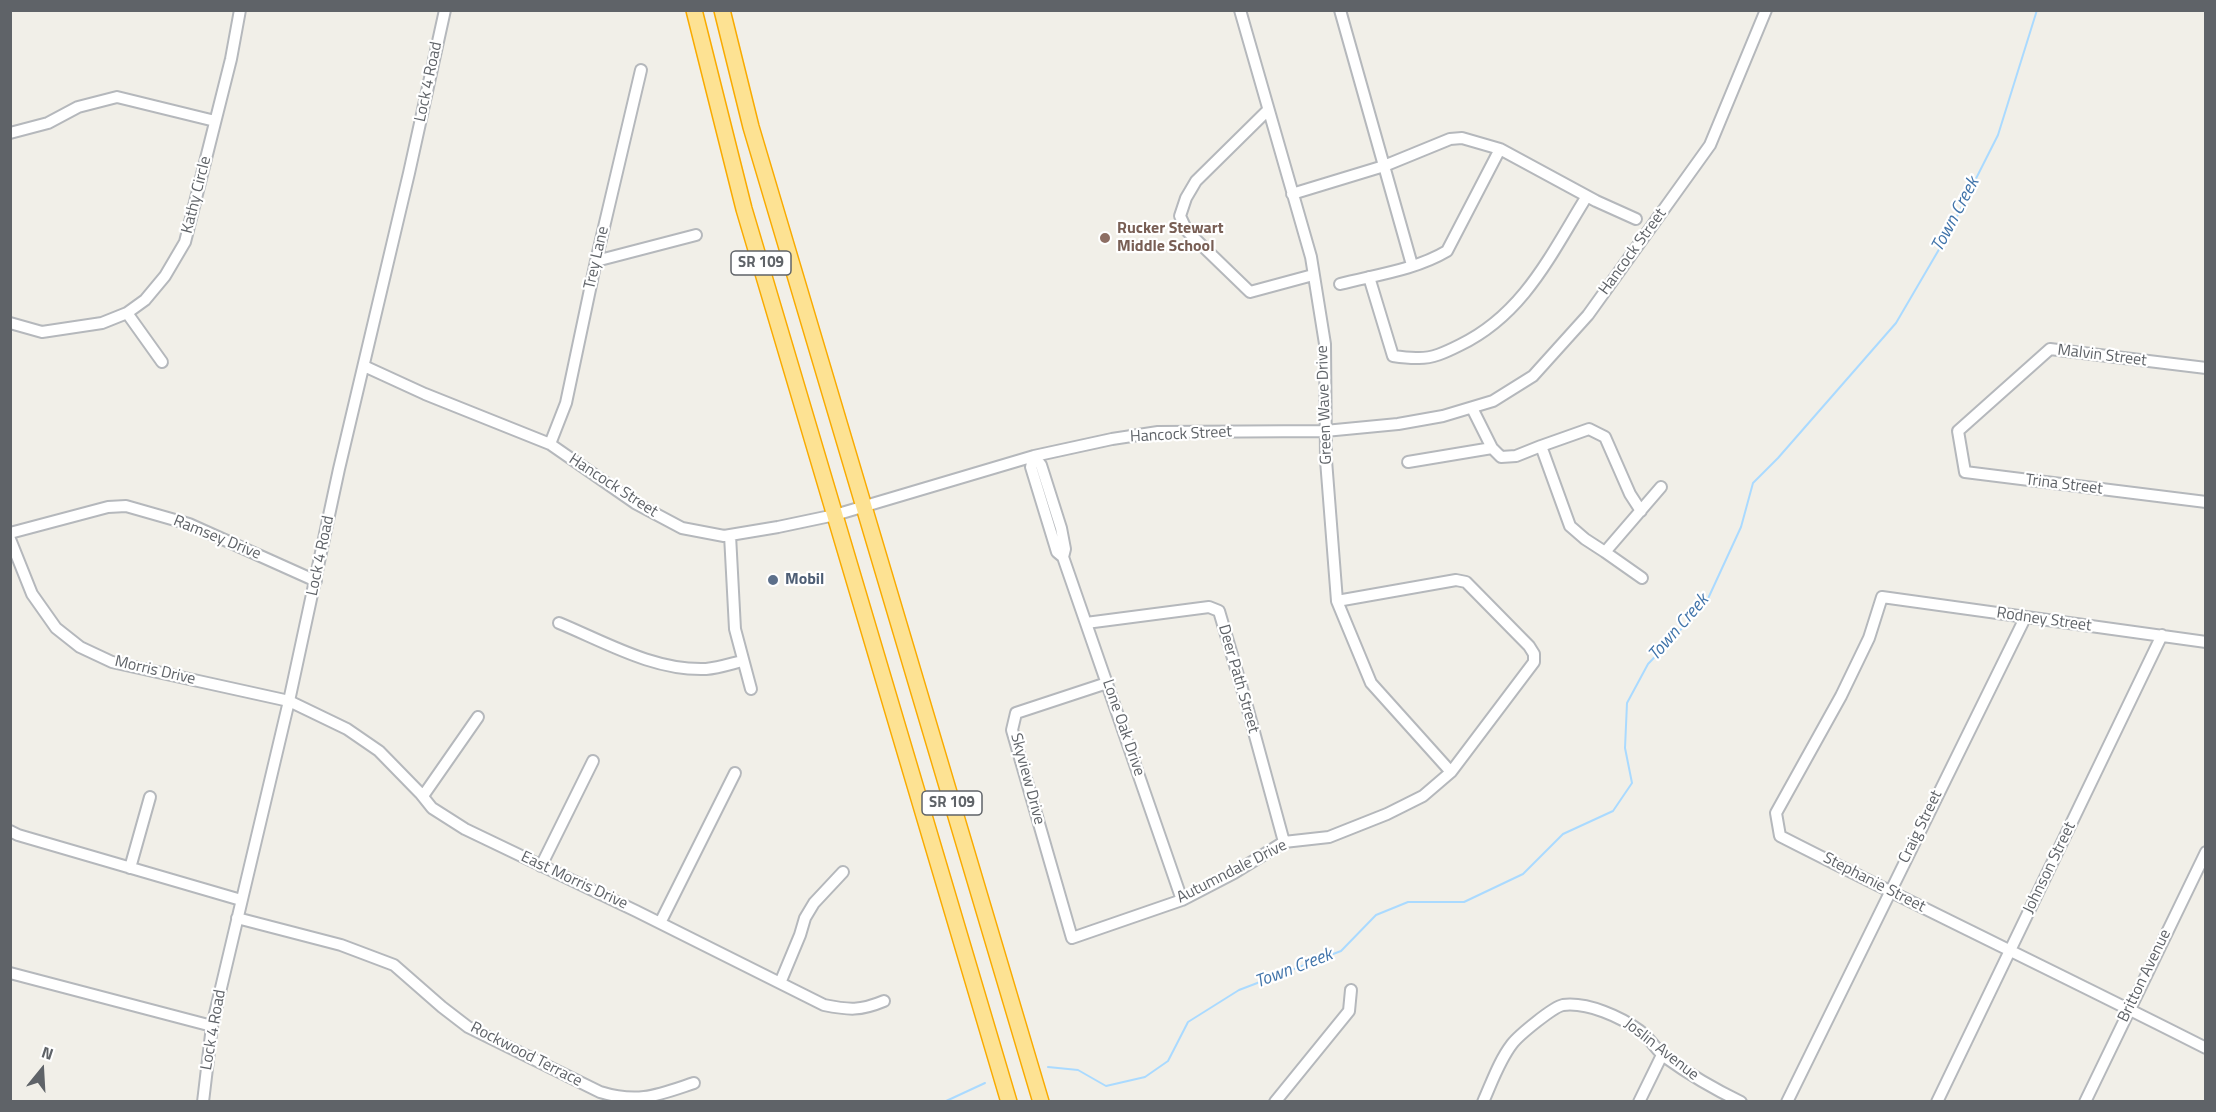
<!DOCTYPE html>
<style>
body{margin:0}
#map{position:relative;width:2216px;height:1112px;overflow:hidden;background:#f1efe8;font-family:"Titillium Web",sans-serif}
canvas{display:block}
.frame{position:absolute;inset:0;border:12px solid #5f6368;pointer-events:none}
.north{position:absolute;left:12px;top:1040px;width:60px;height:60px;-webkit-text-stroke:4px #fff;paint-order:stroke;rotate:18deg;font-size:16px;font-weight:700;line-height:24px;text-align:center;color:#5f6368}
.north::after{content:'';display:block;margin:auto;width:21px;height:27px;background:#5f6368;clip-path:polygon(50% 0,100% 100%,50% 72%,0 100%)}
</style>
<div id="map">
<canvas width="2216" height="1112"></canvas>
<div class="frame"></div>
<div class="north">N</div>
</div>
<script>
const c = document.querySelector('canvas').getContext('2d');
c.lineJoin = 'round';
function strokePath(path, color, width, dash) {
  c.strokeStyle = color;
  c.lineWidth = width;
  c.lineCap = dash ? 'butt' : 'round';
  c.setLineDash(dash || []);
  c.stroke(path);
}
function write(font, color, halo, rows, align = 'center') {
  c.font = font + ' "Titillium Web",sans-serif';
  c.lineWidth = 4.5;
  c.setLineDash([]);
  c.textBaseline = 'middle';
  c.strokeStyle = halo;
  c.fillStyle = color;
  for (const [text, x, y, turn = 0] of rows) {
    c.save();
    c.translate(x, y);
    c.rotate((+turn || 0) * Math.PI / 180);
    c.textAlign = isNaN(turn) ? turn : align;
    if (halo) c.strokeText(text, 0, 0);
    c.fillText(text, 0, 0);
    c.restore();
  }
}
strokePath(new Path2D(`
 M1048 1067 1078 1070 1106 1086 1145 1077 1168 1061 1188 1022 1239 990 1341 951 1376 915 1408 902H1464L1523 874 1563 834 1613 811 1632 783 1625 748 1627 703 1648 664 1706 603 1741 527 1753 483 1778 458 1896 323 1948 234 1998 135 2037 10
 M944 1102 985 1083`), '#aadaff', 2);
const minor = new Path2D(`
 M1240 10 1311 257 1325 344 1326 460 1337 601 1371 683 1451 772
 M1340 10 1412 265
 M1268 110 1196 181 1186 198 1180 216 1187 231 1250 292 1313 275
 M10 133 48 123 78 107 117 97 215 121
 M1292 194 1384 166 1450 139 1462 138 1500 149 1596 201 1636 219
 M596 261 696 235
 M1369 277 1393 356C1400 357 1408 358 1416 358 1432 359 1446 352 1460 345 1524 314 1551 254 1587 196
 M1340 284C1375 275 1415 270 1447 251L1500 149
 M127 313 162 362
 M10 323 42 332 102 323 127 313 145 300 165 276 185 242 231 59 240 10
 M364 366 425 394 550 444 635 503 682 528 724 536 778 527 835 515 1034 456 1112 439 1158 432 1325 431 1398 424 1443 416 1493 401 1533 376 1588 315 1710 145 1766 10
 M2206 368 2050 349 1958 431 1965 472 2206 502
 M1472 408 1492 448 1501 457 1516 456 1541 446 1570 526 1585 539 1605 552 1661 487
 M550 444 566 403 596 261 641 70
 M1541 446 1589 429 1605 437 1630 494 1641 511
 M1034 456 1031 467 1057 552 1063 557 1182 900
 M1034 456 1041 465 1061 528 1065 549 1063 557
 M1408 462 1492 448
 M10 533 108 507 126 506 189 524 316 581
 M730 535 735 629 751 689
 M10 539 32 594 56 628 80 647 112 662 289 701 347 729 379 751 420 793 432 808 465 829 636 911 824 1005C849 1010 860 1011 884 1001
 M1605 552 1642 578
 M559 623C605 642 654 671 706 669 718 668 730 664 742 661
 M1086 623 1209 607 1219 611 1245 699 1284 842
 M2206 642 1882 597 1869 638 1841 696 1776 813 1780 836C1921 908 2064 976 2206 1048
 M1107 683 1016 713 1012 730 1072 938 1182 900 1234 873 1284 842 1329 837 1387 814 1423 796 1451 772 1534 662V654L1529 646 1466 582 1456 580 1337 601
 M423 796 478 717
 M10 831 18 835 241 900
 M541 866 593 761
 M130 868 150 797
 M237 918 341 945 394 965 442 1007 468 1027 600 1092C639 1104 658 1095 694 1083
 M660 923 735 773
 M10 973 212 1026
 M780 983 800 935 805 918 814 903 843 872
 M203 1102 212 1026 289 701 339 469 409 173 445 10
 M1275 1102 1349 1011 1351 990
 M1483 1102C1492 1082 1499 1061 1512 1044 1519 1035 1553 1007 1563 1005 1588 1002 1621 1017 1640 1031 1650 1038 1656 1050 1665 1057 1690 1075 1714 1089 1741 1102
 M1639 1102 1662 1055
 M1787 1102 2025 618
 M1937 1102 2162 635
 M2085 1102 2206 852`);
const highway = new Path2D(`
 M694 10 744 209 1009 1102
 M722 10 751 127 1041 1102`);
strokePath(minor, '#b5b8bc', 14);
strokePath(highway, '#f9ab00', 18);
strokePath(minor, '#fff', 10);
strokePath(highway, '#fde293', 15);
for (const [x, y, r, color] of [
 [1105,238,6,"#8d6e63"],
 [773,580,6,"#5c6f8a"]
]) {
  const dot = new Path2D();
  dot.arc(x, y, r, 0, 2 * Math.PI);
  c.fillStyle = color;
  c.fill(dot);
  strokePath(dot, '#fff', 2);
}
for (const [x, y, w] of [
 [761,263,60],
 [952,803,60]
]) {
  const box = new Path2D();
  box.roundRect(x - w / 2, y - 12, w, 24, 4.5);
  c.fillStyle = '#fff';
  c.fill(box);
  strokePath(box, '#5f6368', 1.5);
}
write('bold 15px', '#5f6368', null, [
 ["SR 109",761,263],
 ["SR 109",952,803]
]);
write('16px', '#5f6368', '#fff', [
 ["Lock 4 Road",429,82,-78],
 ["Kathy Circle",197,195,-76],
 ["Hancock Street",1633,252,-54],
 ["Trey Lane",597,258,-77],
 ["Malvin Street",2102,356,7],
 ["Green Wave Drive",1325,405,-92],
 ["Hancock Street",1181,435,-3],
 ["Trina Street",2064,485,7],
 ["Hancock Street",613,486,33],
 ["Ramsey Drive",217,538,22],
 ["Lock 4 Road",321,556,-78],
 ["Rodney Street",2044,620,8],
 ["Morris Drive",155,671,13],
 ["Deer Path Street",1238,679,74],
 ["Lone Oak Drive",1123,728,71],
 ["Skyview Drive",1027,779,75],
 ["Craig Street",1921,827,-64],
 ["Johnson Street",2050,868,-64],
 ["Autumndale Drive",1232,872,-27],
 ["East Morris Drive",574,881,25],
 ["Stephanie Street",1874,883,27],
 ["Britton Avenue",2145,976,-64],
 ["Lock 4 Road",214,1030,-80],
 ["Joslin Avenue",1661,1050,38],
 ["Rockwood Terrace",526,1055,27]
]);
write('bold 16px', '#785e54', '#fff', [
 ["Rucker Stewart",1117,229],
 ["Middle School",1117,247]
], 'left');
write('bold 16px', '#4e5e75', '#fff', [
 ["Mobil",785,580]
], 'left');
write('italic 18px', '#4174aa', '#fff', [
 ["Town Creek",1956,215,-62],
 ["Town Creek",1679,628,-49],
 ["Town Creek",1294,969,-21]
]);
</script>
